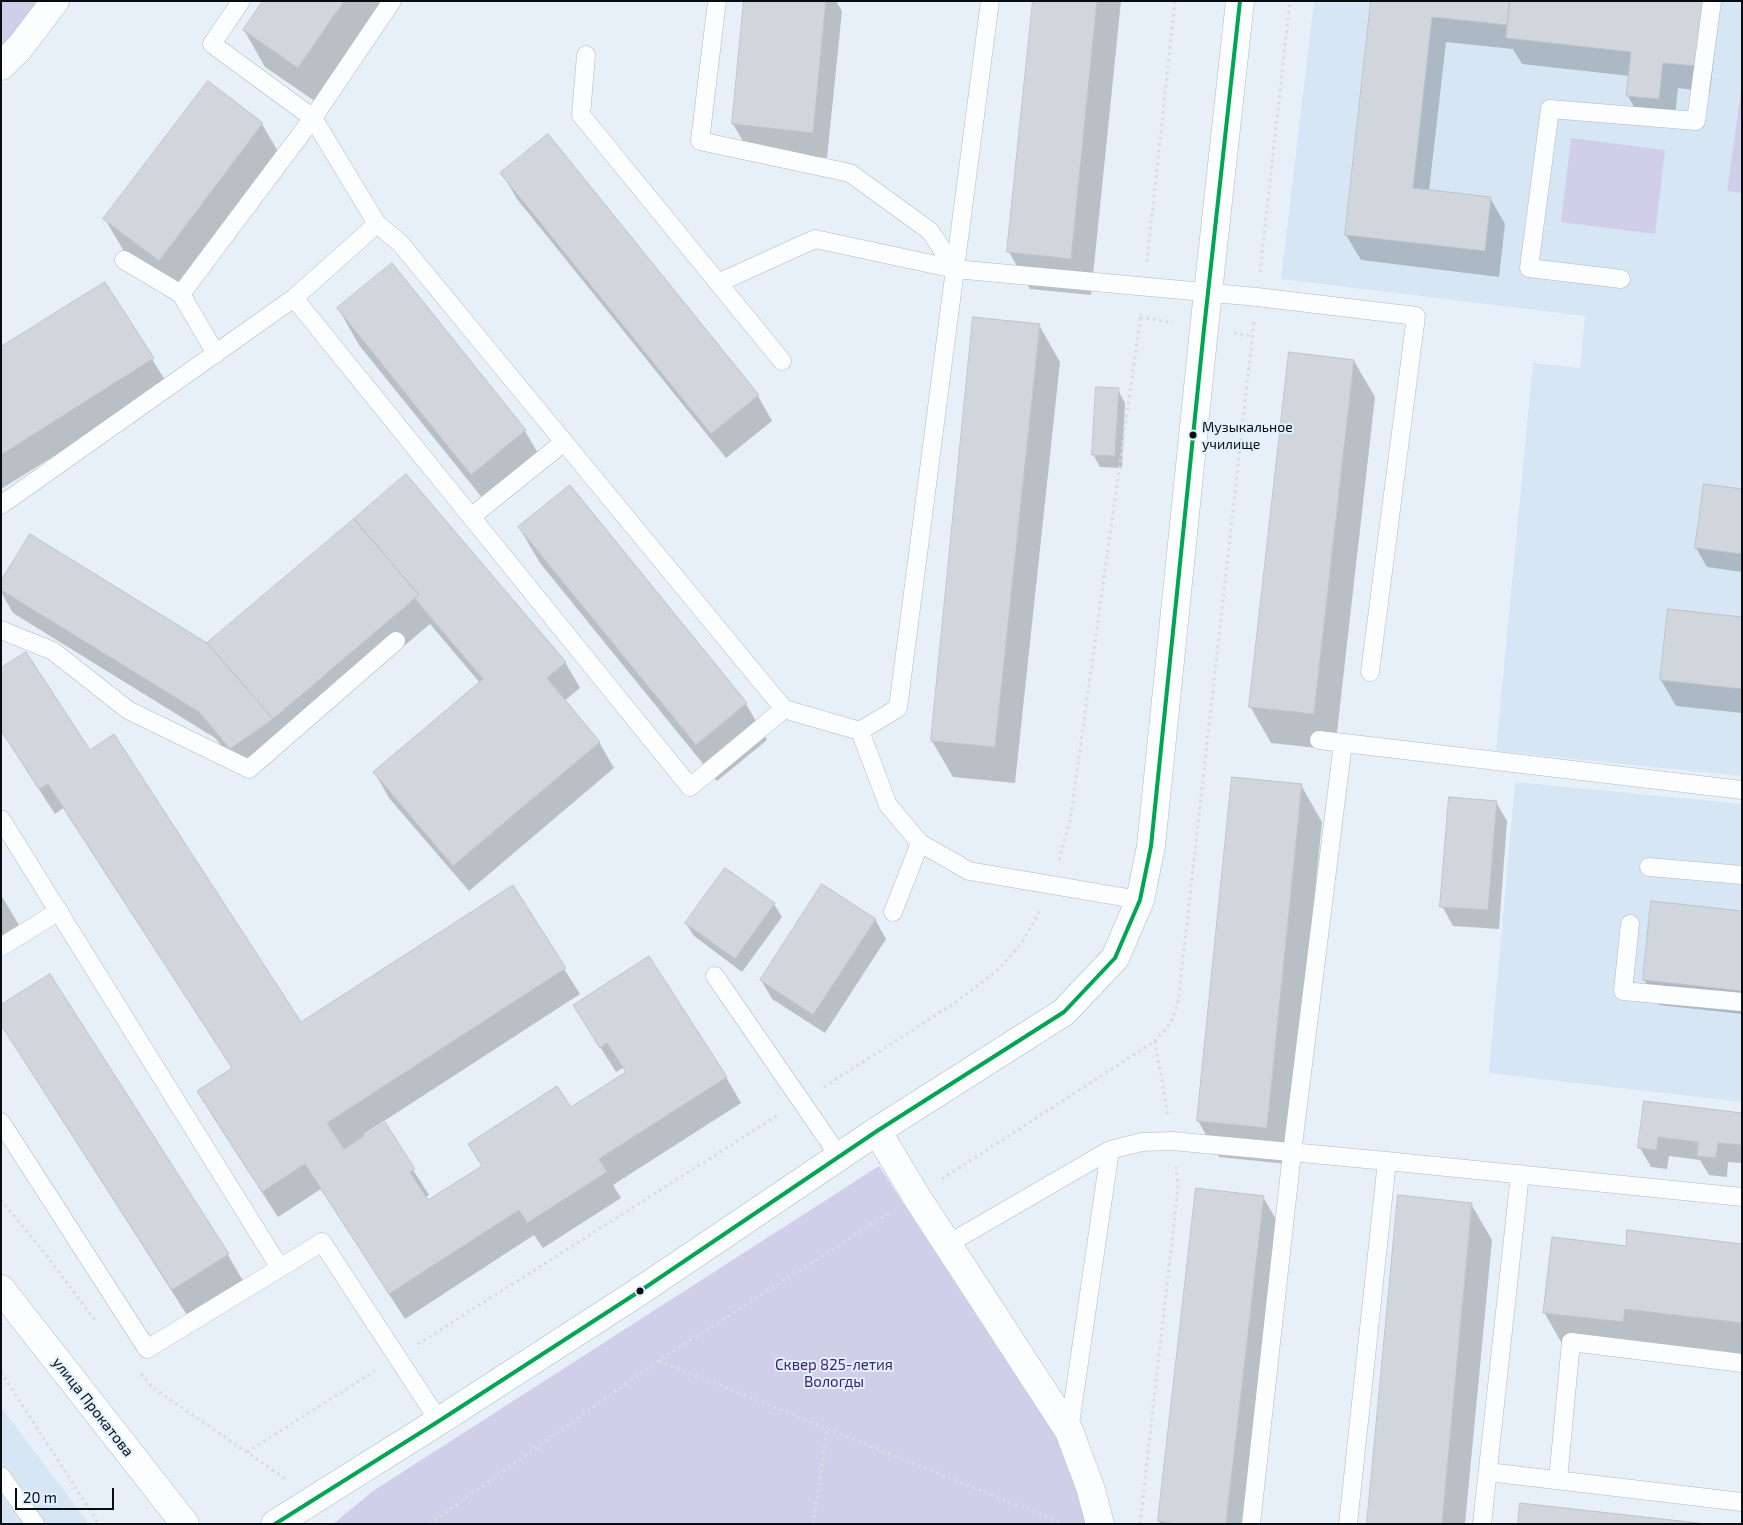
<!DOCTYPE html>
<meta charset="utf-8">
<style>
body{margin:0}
#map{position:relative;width:1743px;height:1525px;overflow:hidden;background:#e7f0f8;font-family:"Exo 2",sans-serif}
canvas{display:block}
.frame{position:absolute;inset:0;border:2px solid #080d11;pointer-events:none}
.scale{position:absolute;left:15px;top:1488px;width:99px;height:22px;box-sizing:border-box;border:2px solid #080d11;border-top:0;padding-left:6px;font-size:15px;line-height:18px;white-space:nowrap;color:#080d11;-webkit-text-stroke:4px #e1f0fe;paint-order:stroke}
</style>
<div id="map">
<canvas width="1743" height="1525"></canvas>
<div class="frame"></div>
<div class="scale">20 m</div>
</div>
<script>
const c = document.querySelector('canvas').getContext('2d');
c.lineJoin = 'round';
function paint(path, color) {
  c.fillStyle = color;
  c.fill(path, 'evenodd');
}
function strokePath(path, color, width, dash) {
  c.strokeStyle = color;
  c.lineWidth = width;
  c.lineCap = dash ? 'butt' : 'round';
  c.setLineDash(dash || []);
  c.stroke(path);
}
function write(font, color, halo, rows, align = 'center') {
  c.font = font + ' "Exo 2",sans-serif';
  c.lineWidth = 4;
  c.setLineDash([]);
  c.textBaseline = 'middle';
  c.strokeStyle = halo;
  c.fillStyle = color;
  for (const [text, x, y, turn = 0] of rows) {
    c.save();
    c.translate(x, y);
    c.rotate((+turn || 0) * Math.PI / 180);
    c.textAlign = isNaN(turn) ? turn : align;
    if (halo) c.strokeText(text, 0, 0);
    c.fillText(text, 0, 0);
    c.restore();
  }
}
paint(new Path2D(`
 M1314 1H1742V776L1496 751 1533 363 1580 368 1585 316 1281 279Z
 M1515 782 1742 804V1102L1489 1073Z
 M1 1407 89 1524H1Z`), '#d7e6f4');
paint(new Path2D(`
 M1 1H39L10 39 1 48Z
 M1742 83V193L1727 191Z
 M1571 138 1665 150 1655 234 1561 222Z
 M879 1166 1061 1445 1089 1524H333L373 1491Z`), '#d1ceea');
paint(new Path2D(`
 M264 1H389L319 104 265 67 244 30Z
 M745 1H836L842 11 827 158 748 150 733 124Z
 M1034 1H1121L1091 295 1030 289 1009 252Z
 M1372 1H1717L1720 6 1710 92 1678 88 1674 125 1642 121 1628 96 1630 76 1522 64 1513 49 1446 42 1429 191 1490 198 1505 224 1499 277 1361 260 1346 235Z
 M262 124 283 160 180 296 126 255 105 219Z
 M502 173 758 396 772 421 726 458 517 199Z
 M392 265 525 431 546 467 492 510 359 345 338 308Z
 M105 283 168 385 1 489V349Z
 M1039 325 1060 362 1015 783 953 777 932 741Z
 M1354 361 1375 397 1335 750 1271 743 1250 706Z
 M1118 390 1125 403 1122 468 1100 467 1093 454Z
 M406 476 565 662 580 688 564 701 599 742 614 768 469 891 389 798 375 773 480 683 430 624 287 745 245 774 215 738 13 613 1 592V583L208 644Z
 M569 486 746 704 767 740 717 781 540 563 519 527Z
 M1742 490V572L1707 567 1696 548Z
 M1742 618V713L1676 706 1661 680Z
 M1 670 89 751 300 1024 512 887 580 994 364 1134 365 1136 384 1124 429 1195 425 1198 428 1202 626 1073 623 1068 616 1072 590 1031 726 1077 741 1103 613 1185 621 1198 543 1248 534 1235 405 1319 321 1189 278 1217 213 1117 198 1091 233 1069 63 808 55 814 1 731Z
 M1301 785 1322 822 1287 1164 1219 1157 1198 1121Z
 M1496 802 1507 821 1499 929 1453 926 1442 906Z
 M725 869 774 904 782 917 742 972 694 936 686 923Z
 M1 895 19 925 1 936Z
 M1742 912V1014L1659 1005 1644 979Z
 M875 919 886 939 825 1033 772 999 761 980Z
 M49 976 228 1255 249 1291 194 1326 1 1024Z
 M1645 1103 1742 1114V1163L1728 1162 1727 1177 1709 1175 1700 1160 1669 1156 1667 1169 1651 1167 1640 1148Z
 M1197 1189 1263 1197 1284 1233 1251 1524H1160L1159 1521Z
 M1471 1204 1492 1240 1465 1524H1369Z
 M1742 1245V1357L1565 1349 1544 1312 1627 1248Z`), '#0003');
const building = new Path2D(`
 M263 1H344L298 68 243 30Z
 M744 1H826L813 133 732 124Z
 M1033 1H1097L1071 259 1007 252Z
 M1371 1H1510L1507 25 1432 17 1413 188 1491 197 1485 251 1345 235Z
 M1510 1H1703L1696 66 1663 63 1659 99 1626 96 1631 52 1506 38Z
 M208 81 263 123 159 261 103 219Z
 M548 134 759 395 711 434 500 173Z
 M392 263 526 430 471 475 337 308Z
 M105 282 154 358 1 455V347Z
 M973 317 1040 324 995 747 931 741Z
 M1289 352 1354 360 1314 714 1249 707Z
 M1096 387 1119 388 1115 456 1092 455Z
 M406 474 566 662 547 678 600 742 453 866 373 772 483 679 415 599 419 595 354 519Z
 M1704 484 1742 489V554L1695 548Z
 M570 485 747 703 696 745 518 527Z
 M354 519 419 595 273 719 207 643Z
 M30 534 207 643 273 719 230 749 199 712 1 590V581Z
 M1668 609 1742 617V689L1660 680Z
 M26 652 90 750 114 734 301 1022 513 885 566 968 327 1123 344 1149 385 1122 415 1169 410 1172 428 1200 482 1166 468 1144 557 1086 571 1107 626 1072 607 1043 600 1048 573 1005 649 956 727 1077 599 1159 607 1172 527 1223 519 1210 389 1294 305 1164 262 1192 197 1091 232 1068 48 784 39 789 1 730V668Z
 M1232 777 1302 784 1267 1128 1197 1121Z
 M1449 797 1497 801 1488 910 1440 907Z
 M725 868 775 903 735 959 685 923Z
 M822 884 876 919 813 1015 760 980Z
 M1651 901 1742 911V991L1643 980Z
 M50 974 229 1254 172 1290 1 1025V1005Z
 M1644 1101 1742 1113V1145L1718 1143 1716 1158 1697 1156 1698 1142 1658 1137 1657 1150 1638 1148Z
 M1196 1188 1264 1196 1226 1524H1178L1158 1521Z
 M1398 1195 1472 1203 1442 1524H1367Z
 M1627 1230 1742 1244V1323L1625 1309 1623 1322 1543 1313 1552 1237 1626 1246Z
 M1520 1503 1707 1524H1518Z`);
paint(building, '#d1d6dd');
strokePath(building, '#bec3ca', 1);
const lane = new Path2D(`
 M241 1 212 44 313 118 377 224 400 243 784 709 860 731 898 708 955 269 1257 297 1416 316 1370 672
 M717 1 700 141 850 173 930 231 955 269
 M586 55 581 115 782 361
 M377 224 294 298 690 787 784 709
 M124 260 181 294 313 118 392 1
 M955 269 990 1
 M1621 279 1529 268 1550 109 1696 121 1712 1
 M718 283 815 239 955 269
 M181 294 216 354
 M1 505 294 298
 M471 517 564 442
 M1 630 53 651 128 710 249 769 396 641
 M860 731 888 805 920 843 969 871 1140 900
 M1319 740 1742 790
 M1 819 280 1268 322 1242 439 1421
 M1649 867 1742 875
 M893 912 920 843
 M1630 924 1623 991 1742 1002
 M1 947 59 911
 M715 976 839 1156
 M1 1122 147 1349 280 1268
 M948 1244 1110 1150 1142 1142 1172 1141 1387 1161 1742 1197
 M1069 1431 1110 1150
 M1488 1472 1742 1502
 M1 1476 35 1524
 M1558 1480 1571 1342 1742 1363
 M1251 1524 1292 1153 1343 743
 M1348 1524 1387 1161
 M1482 1524 1520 1174`);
const street = new Path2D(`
 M1 66 20 47 55 1
 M877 1131 916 1196 1069 1431 1090 1487 1100 1524`);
const secondary = new Path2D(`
 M1 1289 185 1524
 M275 1524 439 1421 640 1291 877 1131 1064 1012 1115 958 1140 900 1151 846 1204 329 1240 1`);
strokePath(lane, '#b2b9bf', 19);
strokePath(street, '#b2b9bf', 29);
strokePath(secondary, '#b2b9bf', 29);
strokePath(new Path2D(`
 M1147 262 1175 1
 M1260 272 1290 1
 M1140 317 1173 323
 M1234 333 1253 336
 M1059 860 1070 821 1141 313
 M1155 1041 1168 1116
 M824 1087 956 1002 999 969 1022 943 1040 910
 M942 1179 1155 1041 1170 1024 1178 1003 1254 322
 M1 1200 48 1257 96 1322
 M418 1344 780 1114
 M659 1361 1064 1524
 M1 1372 99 1524
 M141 1374 152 1387 287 1480
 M247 1452 375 1371
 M429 1524 658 1361 891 1212
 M813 1524 827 1430
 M1140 1524 1178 1187 1176 1167`), '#d9dcde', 3, [2.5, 4]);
strokePath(lane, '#fbfdfe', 18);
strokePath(street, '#fbfdfe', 28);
strokePath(secondary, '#fbfdfe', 28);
strokePath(new Path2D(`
 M275 1524 439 1421 640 1291 877 1131 1064 1012 1115 958 1140 900 1151 846 1204 329 1240 1`), '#00a651', 4);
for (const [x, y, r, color] of [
 [1193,435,4.5,"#080d11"],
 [640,1291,4.5,"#080d11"]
]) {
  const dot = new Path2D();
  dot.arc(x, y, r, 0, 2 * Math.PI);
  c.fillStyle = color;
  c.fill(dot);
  strokePath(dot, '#e1f0fe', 2);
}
write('14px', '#080d11', '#e1f0fe', [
 ["Музыкальное",1202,427],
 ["училище",1202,444]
], 'left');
write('15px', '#3d1e6b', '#e1f0fe', [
 ["Сквер 825-летия",834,1365],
 ["Вологды",834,1382]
]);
write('15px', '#080d11', '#e1f0fe', [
 ["улица Прокатова",93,1407,52]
]);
</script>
